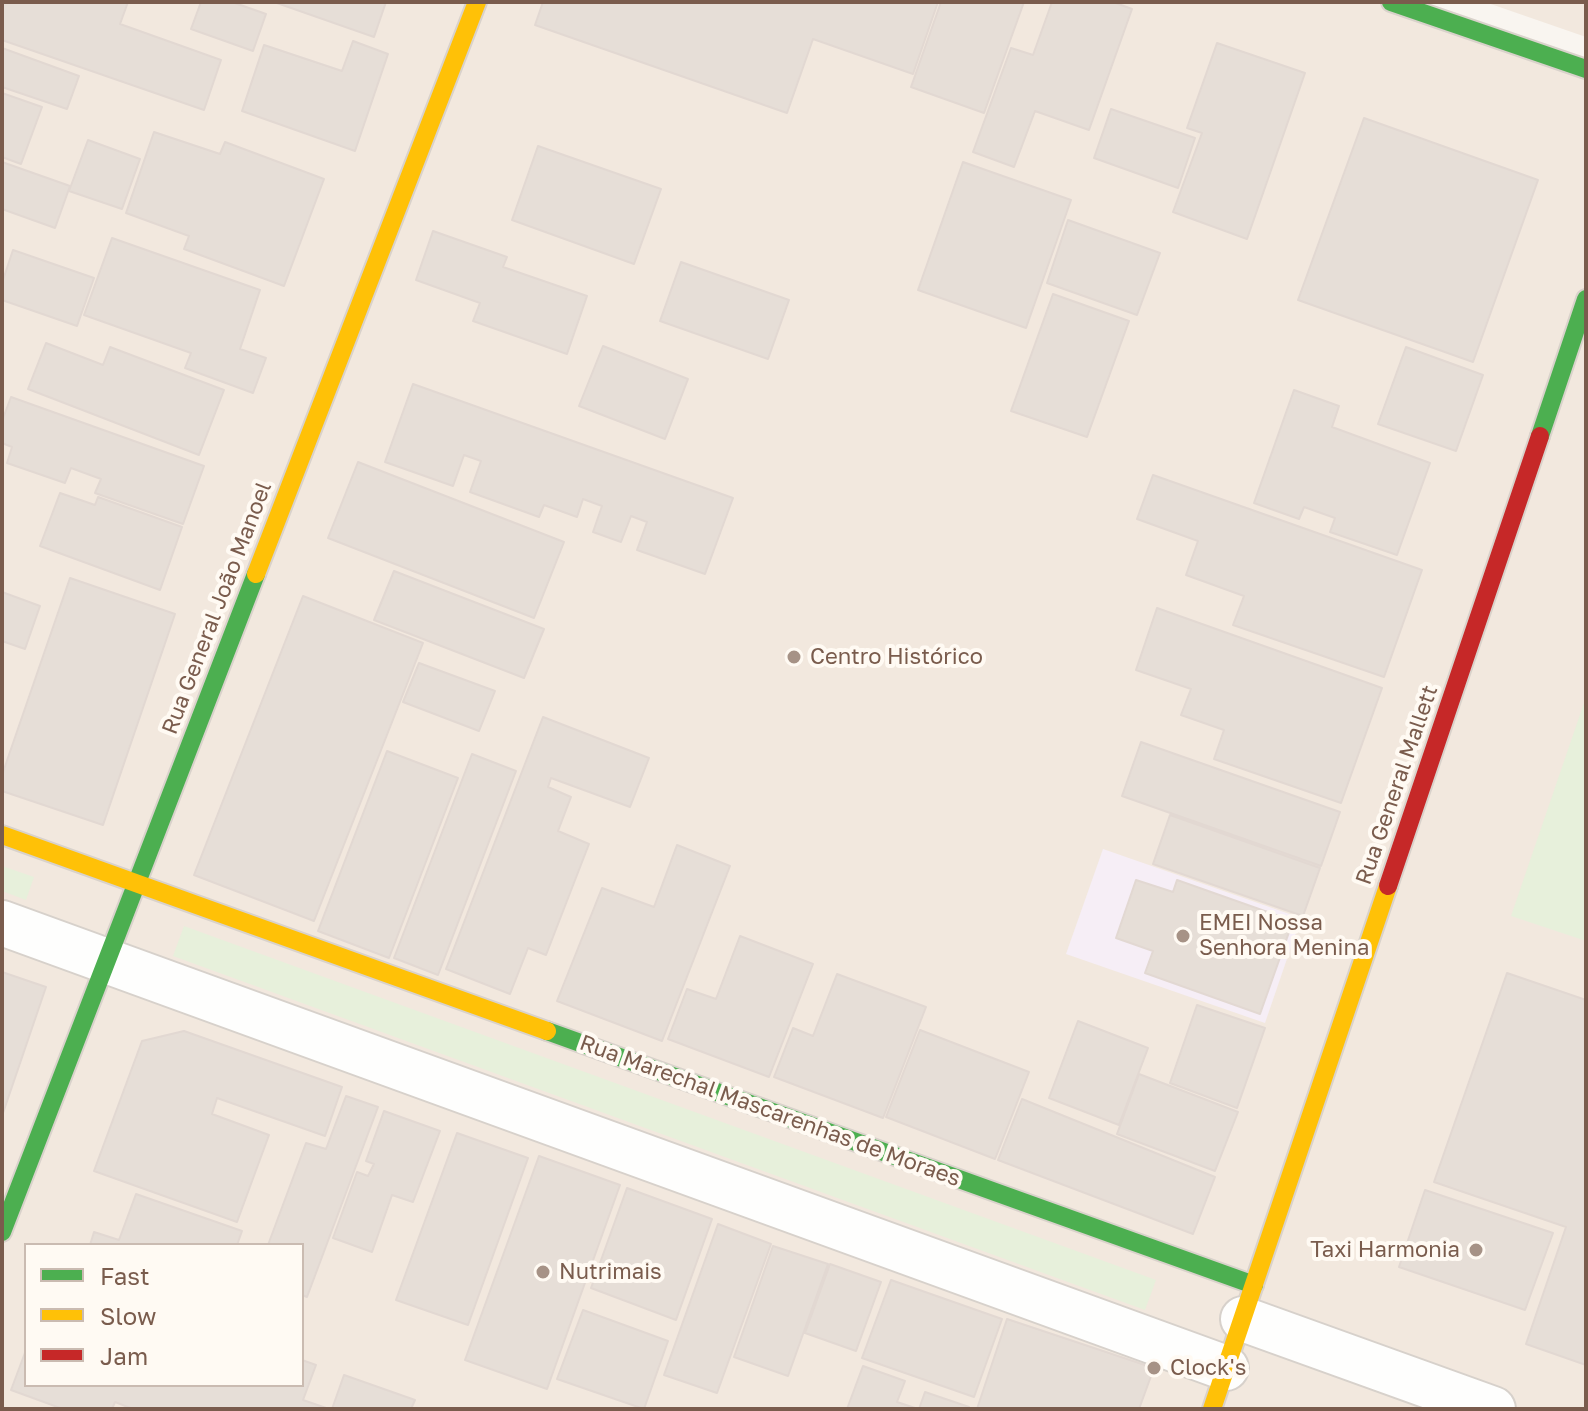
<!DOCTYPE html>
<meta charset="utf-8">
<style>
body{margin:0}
#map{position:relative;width:1588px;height:1411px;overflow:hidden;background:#f9f5f0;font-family:"Golos Text",sans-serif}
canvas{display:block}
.frame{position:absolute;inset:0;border:4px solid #7a5c4d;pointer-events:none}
.legend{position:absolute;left:24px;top:1243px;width:280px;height:144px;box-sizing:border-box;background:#fffaf3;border:2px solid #cabbb1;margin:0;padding:10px 14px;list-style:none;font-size:24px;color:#7a5c4d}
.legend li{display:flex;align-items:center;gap:16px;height:40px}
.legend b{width:40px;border:2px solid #cabbb1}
</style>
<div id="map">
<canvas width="1588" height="1411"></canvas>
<div class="frame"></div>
<ul class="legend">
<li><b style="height:10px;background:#4caf50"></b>Fast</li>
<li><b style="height:10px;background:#ffc107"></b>Slow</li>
<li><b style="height:10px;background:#c62828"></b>Jam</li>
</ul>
</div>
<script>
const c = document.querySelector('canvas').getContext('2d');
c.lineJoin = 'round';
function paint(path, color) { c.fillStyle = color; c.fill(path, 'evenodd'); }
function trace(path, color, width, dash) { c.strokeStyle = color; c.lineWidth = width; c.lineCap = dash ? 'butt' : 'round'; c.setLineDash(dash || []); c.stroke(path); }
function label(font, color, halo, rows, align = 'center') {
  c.font = font + ' "Golos Text",sans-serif'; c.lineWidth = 8; c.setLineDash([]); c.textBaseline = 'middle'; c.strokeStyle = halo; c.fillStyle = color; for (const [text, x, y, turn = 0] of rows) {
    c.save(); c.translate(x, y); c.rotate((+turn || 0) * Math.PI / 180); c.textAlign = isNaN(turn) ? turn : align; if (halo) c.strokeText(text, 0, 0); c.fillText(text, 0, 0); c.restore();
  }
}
const residential = new Path2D(`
 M2,2H1391L1586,69V1409H2ZM26,1245H302V1385H26Z
 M1485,2H1586V37Z`);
const education = new Path2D(`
 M1103,849L1301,918L1265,1023L1066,954Z`);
const green = new Path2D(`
 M1586,697V941L1511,916Z
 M2,866L34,877L26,900L2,891Z
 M184,926L1156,1280L1145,1310L173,956Z`);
const building = new Path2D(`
 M2,2H128L120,24L221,60L204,110L2,40Z
 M201,2H232L266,14L253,51L191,29Z
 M274,2H386L374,37Z
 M543,2H938L913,74L813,39L787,113L535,25Z
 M941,2H1024L984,113L911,87Z
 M1052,2H1113L1132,9L1089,130L1035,111L1014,167L973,152L1011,48L1033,55Z
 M353,41L388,54L355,151L242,111L264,45L342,71Z
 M1217,43L1305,73L1247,239L1173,212L1202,133L1187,128Z
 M2,48L79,76L67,109L2,87Z
 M2,93L42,107L21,164L2,157Z
 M1111,109L1195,138L1178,188L1094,158Z
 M1364,118L1538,180L1473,362L1298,300Z
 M154,132L220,154L225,142L324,179L284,286L184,249L189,236L126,213Z
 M88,140L140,159L122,209L69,191Z
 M538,146L661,189L634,264L512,220Z
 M2,162L70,186L55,228L2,209Z
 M963,162L1071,200L1026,328L918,290Z
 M1068,220L1160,253L1137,315L1047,283Z
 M433,231L507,257L503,267L587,296L567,354L473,321L480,303L416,280Z
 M112,238L260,290L240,349L266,358L253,393L185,368L191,353L84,315Z
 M13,250L94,278L77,326L2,300V283Z
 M681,262L789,300L768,359L660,321Z
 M1053,294L1129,321L1087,437L1011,411Z
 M46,343L103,365L110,347L224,390L199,455L28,389Z
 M603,346L688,379L665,439L579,406Z
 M1406,347L1483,375L1456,451L1378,424Z
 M413,384L733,498L705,574L637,550L647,522L631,516L621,542L593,532L602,506L583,499L577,517L544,505L539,517L470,492L481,461L464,455L453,486L385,462Z
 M1294,390L1339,406L1332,427L1430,463L1397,555L1330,532L1335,518L1304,507L1299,519L1254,503Z
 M11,397L204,466L183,524L95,493L101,479L71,468L65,483L7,463L12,447L2,443V421Z
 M358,462L564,542L534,618L328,538Z
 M1153,475L1422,570L1384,677L1233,625L1244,596L1186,575L1198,541L1137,519Z
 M60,493L95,505L98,497L182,527L160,590L40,546Z
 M394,571L544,629L524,678L374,620Z
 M70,578L175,614L103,825L2,791V775Z
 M2,592L40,606L25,649L2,641Z
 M303,596L423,643L314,921L194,875Z
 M1157,608L1382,688L1341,803L1214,759L1224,730L1181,715L1191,689L1136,670Z
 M419,663L495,691L479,731L403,702Z
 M543,717L649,758L630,807L551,778L548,787L571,797L558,831L589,844L546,955L528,948L510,994L446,969Z
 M1141,742L1340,812L1321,866L1122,796Z
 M387,751L458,778L389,958L318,931Z
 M472,754L516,771L438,975L394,958Z
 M1170,815L1320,868L1303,916L1153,864Z
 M677,845L730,866L662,1041L557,1001L602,888L654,907Z
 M1136,880L1173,892L1177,880L1293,921L1260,1014L1145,973L1153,951L1116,938Z
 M740,936L813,964L769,1077L668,1039L687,989L716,999Z
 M2,972L46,987L2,1116Z
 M1507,973L1586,1000V1365L1526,1344L1566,1227L1434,1182Z
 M837,974L926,1007L883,1118L774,1077L793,1028L813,1036Z
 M1197,1005L1265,1028L1237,1108L1170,1083Z
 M1078,1021L1148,1048L1119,1125L1049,1098Z
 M920,1030L1029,1072L995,1159L886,1117Z
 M184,1031L342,1087L325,1136L217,1098L212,1114L269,1135L237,1222L94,1171L142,1041Z
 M1139,1074L1238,1112L1215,1171L1117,1134Z
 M346,1096L378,1107L307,1297L302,1295V1245H268L306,1143L326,1149Z
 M1022,1099L1215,1177L1193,1234L998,1160Z
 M384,1111L440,1131L413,1202L392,1195L372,1252L333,1238L357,1172L368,1176L374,1164L366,1161Z
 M457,1133L528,1158L468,1325L396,1300Z
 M539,1156L620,1185L547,1389L465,1360Z
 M627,1188L712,1219L676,1320L591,1288Z
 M1425,1190L1553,1233L1525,1310L1399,1267Z
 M136,1194L242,1231L237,1245H90L94,1232L119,1240Z
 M718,1224L771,1244L717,1393L664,1375Z
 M773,1246L828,1264L788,1376L734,1357Z
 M830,1264L881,1282L856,1351L805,1333Z
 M891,1280L1002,1319L974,1397L862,1358Z
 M583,1310L668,1341L644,1409L557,1379Z
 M1007,1319L1154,1368L1139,1409H977Z
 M26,1350V1385H302V1360L316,1365L303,1400L329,1409H133L115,1402L112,1409H63L11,1390Z
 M863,1366L905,1381L897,1402L918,1409H847Z
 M344,1375L415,1400L411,1409H332Z
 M925,1392L969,1407L968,1409H919Z`);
const street = new Path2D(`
 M2,923L1226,1368
 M1243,1319L1493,1409`);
const fast = new Path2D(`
 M1391,2L1586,69
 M1540,436L1586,299
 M547,1031L1254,1285
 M2,1232L256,574`);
const slow = new Path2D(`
 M256,574L477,2
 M2,835L547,1031
 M1212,1409L1388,886`);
const jam = new Path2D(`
 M1388,886L1540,436`);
const markers = [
 [794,657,8,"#a69286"],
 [1183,936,8,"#a69286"],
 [1476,1250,8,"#a69286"],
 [543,1272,8,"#a69286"],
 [1154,1368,8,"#a69286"]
];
const streetNames = [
 ["Rua General João Manoel",217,608,-69],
 ["Rua General Mallett",1397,785,-71],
 ["Rua Marechal Mascarenhas de Moraes",770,1111,20]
];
const poiNames = [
 ["Centro Histórico",810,657],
 ["EMEI Nossa",1199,923],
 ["Senhora Menina",1199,948],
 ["Taxi Harmonia",1460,1250,"right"],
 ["Nutrimais",559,1272],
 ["Clock's",1170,1368]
];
paint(residential, '#f2e8de');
paint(education, '#f6eef6');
paint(green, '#e7f0db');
paint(building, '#e6ded7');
trace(building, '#e2d8d2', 2);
trace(street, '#d7d1cb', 48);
trace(fast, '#d9d2cb', 22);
trace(slow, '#d9d2cb', 22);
trace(jam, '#d9d2cb', 22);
trace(street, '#fefefd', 44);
trace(fast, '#4caf50', 18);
trace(slow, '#ffc107', 18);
trace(jam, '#c62828', 18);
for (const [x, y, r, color] of markers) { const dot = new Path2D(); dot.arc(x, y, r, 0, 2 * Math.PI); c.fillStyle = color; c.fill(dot); trace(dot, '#fffaf3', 3); }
label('22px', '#7a5c4d', '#fffaf3', streetNames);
label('22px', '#7a5c4d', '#fffaf3', poiNames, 'left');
</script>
